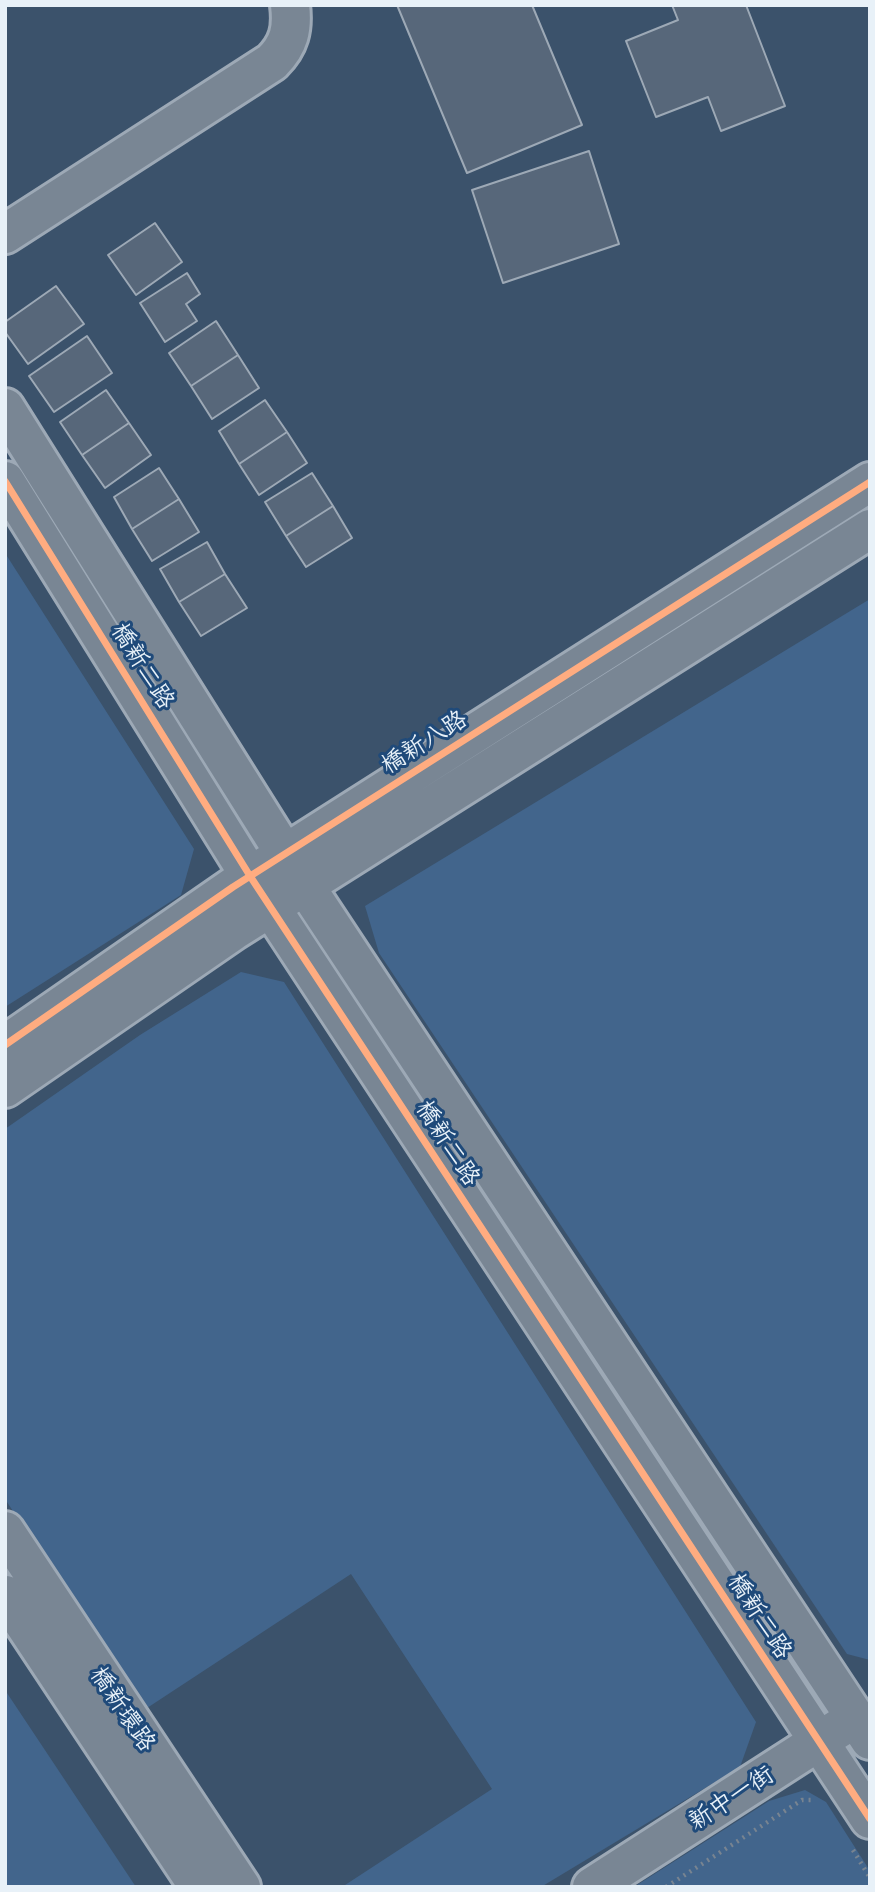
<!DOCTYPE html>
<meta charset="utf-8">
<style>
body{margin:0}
#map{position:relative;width:875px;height:1892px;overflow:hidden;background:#3b526b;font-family:Mali,sans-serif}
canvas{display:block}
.frame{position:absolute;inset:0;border:7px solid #e8f1f8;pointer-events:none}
</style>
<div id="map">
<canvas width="875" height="1892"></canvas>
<div class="frame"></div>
</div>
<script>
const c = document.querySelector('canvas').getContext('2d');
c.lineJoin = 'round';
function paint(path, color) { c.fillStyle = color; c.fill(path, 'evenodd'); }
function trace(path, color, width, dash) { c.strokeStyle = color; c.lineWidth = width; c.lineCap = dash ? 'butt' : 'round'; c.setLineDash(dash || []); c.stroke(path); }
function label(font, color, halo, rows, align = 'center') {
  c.font = font + ' Mali,"LXGW WenKai TC",sans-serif'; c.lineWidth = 6; c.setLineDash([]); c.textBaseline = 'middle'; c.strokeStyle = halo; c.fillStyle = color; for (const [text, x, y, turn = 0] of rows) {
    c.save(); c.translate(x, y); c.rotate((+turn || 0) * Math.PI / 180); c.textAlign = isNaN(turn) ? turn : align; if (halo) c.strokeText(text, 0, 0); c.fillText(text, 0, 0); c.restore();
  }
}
const green = new Path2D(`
 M5,553L194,849L181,895L5,1007Z
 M870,599V1660L847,1654L379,953L365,906Z
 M241,972L284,982L756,1722L740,1767L541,1887H342L492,1789L351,1574L144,1710L5,1499V1129L140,1035Z
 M5,1690L136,1887H5Z
 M805,1790L826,1802L870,1871V1887H634L769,1801Z`);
const building = new Path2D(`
 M397,5H532L582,125L467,173Z
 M672,5H746L785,106L721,131L708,97L656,117L626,41L678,20Z
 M589,151L619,244L503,283L472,190Z
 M155,223L182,262L136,295L108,255Z
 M187,273L200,294L186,304L197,321L165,342L140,303Z
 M56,286L84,324L28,364L5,332V322Z
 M216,321L238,355L191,386L169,353Z
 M87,336L112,373L54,412L29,376Z
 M238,355L259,388L212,419L191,386Z
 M106,390L129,423L82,455L60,422Z
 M265,400L287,432L239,464L219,431Z
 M129,423L151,455L105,488L82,455Z
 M287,432L307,463L259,495L239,464Z
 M159,468L179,499L132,529L114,497Z
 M312,473L333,506L286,536L265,502Z
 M179,499L199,532L152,561L132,529Z
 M333,506L352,538L306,567L286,536Z
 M207,542L225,574L179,602L160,569Z
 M225,574L247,608L201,636L179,602Z`);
const path = new Path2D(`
 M853,1850L870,1878
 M666,1887L802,1800H813`);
const minor = new Path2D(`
 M5,234L272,62C289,45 293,29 290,5
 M5,408L305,886L870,1740
 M5,481L250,876L870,1819
 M5,1045L233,887L870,482
 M5,1088L233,931L870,529
 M5,1531L241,1887
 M5,1595L199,1887
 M592,1887L841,1727`);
const cycleway = new Path2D(`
 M5,481L250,876L870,1819
 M5,1045L233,887L870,482`);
const streetNames = [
 ["橋新二路",143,666,58],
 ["橋新八路",424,742,-32],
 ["橋新二路",448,1143,57],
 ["橋新二路",760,1616,57],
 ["橋新環路",123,1709,56],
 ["新中一街",731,1798,-33]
];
paint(green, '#42658c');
paint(building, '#57677a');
trace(building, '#9da9b6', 2);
trace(minor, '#9da9b6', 44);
trace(path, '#788491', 4.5, [2, 5]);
trace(minor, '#798694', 38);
trace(cycleway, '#ffac80', 7);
label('24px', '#e8f1f8', '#1f4a7a', streetNames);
</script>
